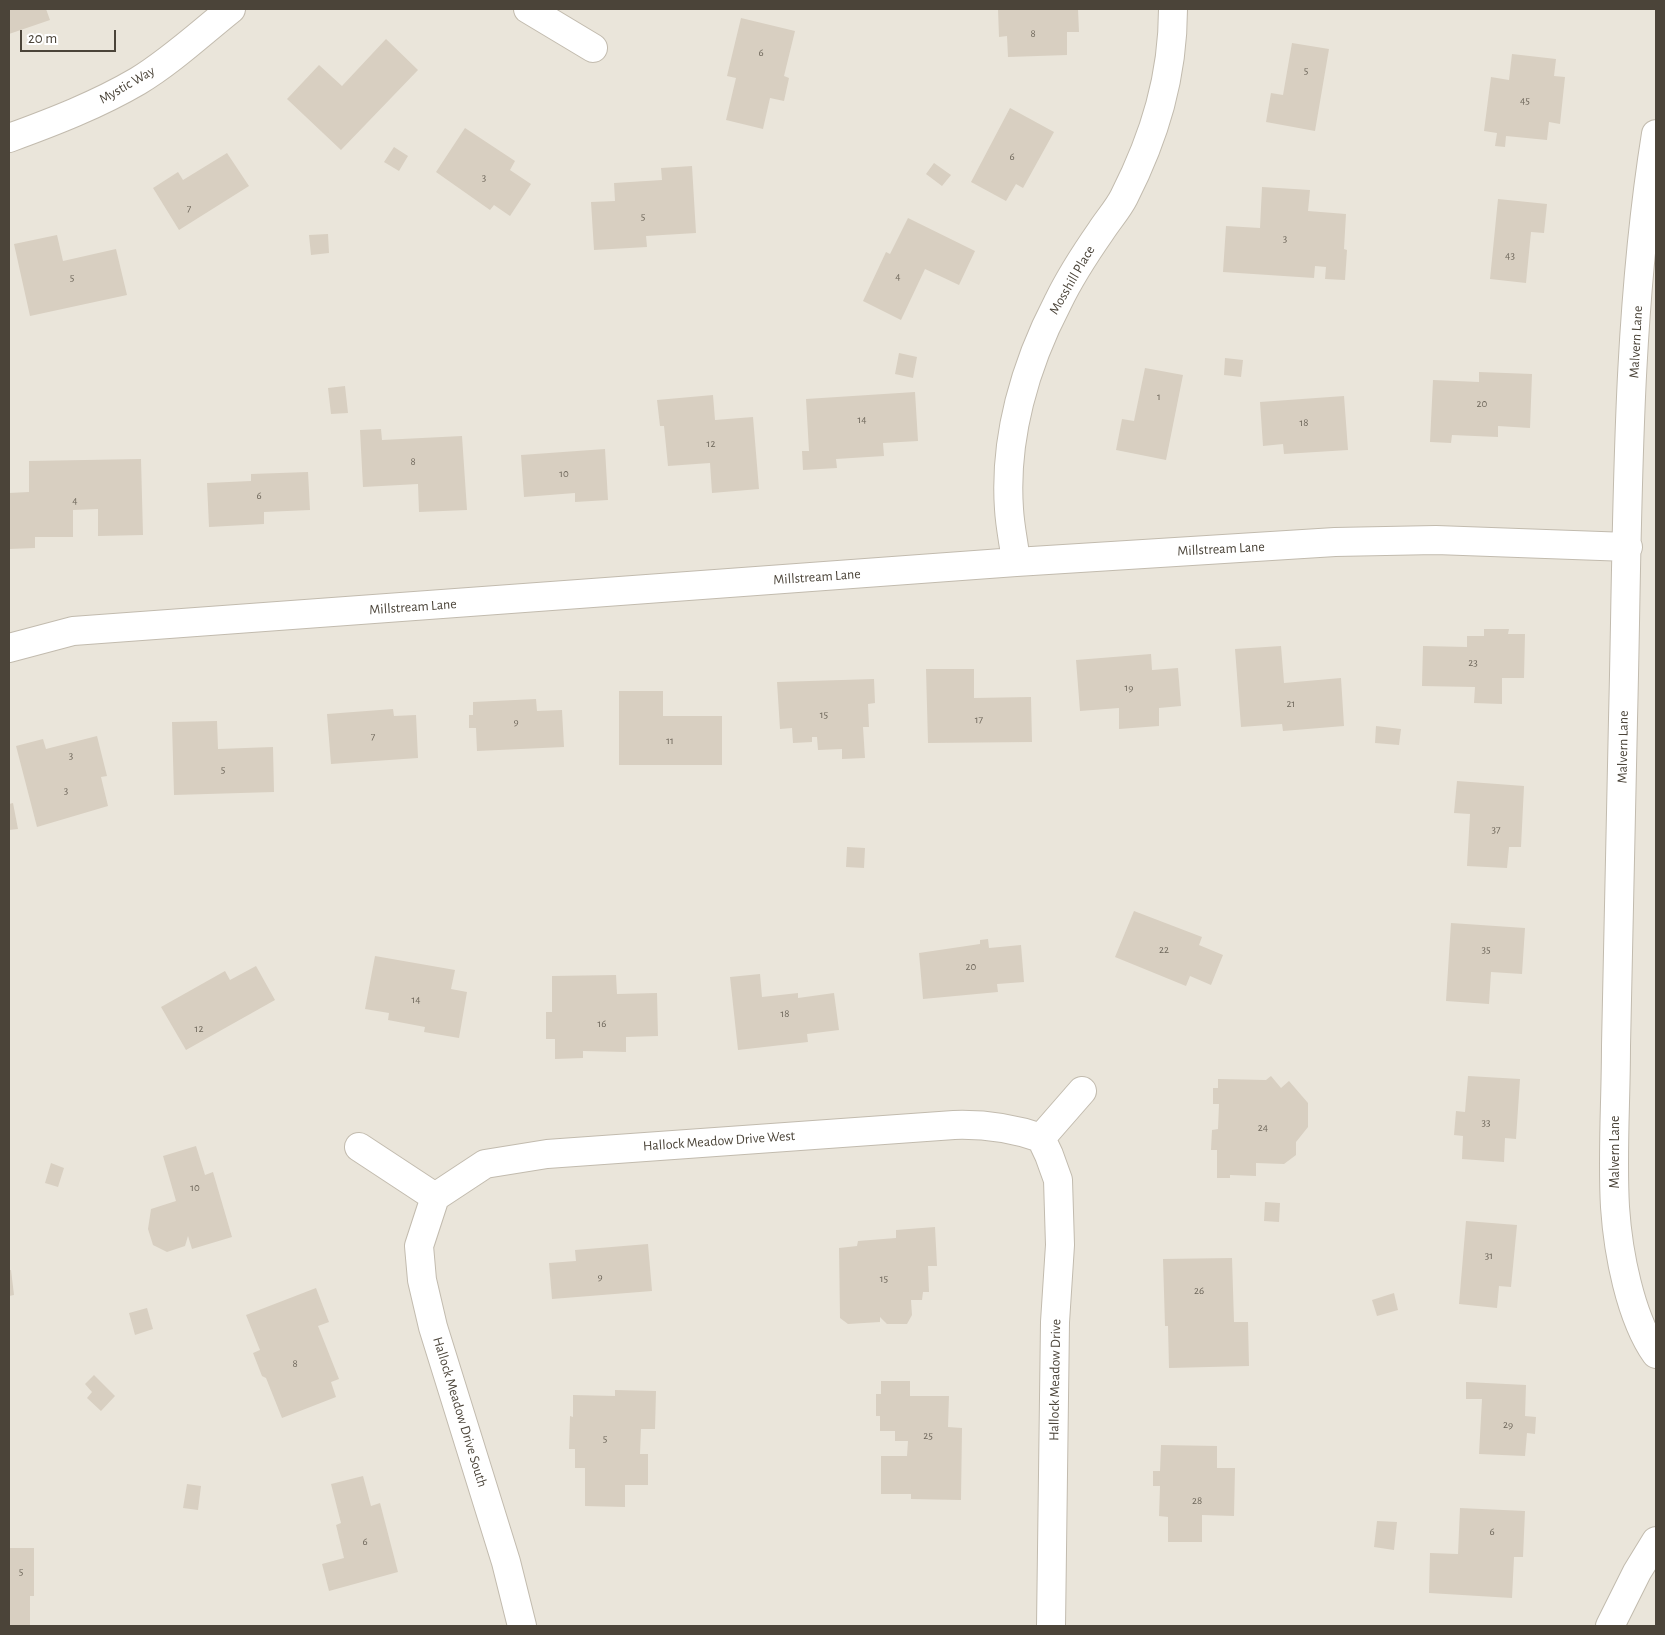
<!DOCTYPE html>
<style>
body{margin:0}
#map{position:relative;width:1665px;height:1635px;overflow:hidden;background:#f6f3ec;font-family:"Alegreya Sans",sans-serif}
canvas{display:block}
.frame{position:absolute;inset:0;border:10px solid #4b4439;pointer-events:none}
.scale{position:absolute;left:20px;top:30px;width:96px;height:22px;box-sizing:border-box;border:2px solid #4b4439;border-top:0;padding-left:6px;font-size:15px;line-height:18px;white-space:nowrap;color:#4b4439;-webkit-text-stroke:4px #fff;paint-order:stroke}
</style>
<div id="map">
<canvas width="1665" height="1635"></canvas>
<div class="frame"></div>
<div class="scale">20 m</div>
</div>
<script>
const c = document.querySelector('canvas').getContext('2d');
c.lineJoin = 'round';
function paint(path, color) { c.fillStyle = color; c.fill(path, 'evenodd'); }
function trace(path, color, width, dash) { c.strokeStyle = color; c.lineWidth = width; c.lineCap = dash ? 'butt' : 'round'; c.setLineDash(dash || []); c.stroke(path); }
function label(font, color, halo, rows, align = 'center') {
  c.font = font + ' "Alegreya Sans",sans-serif'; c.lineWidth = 4.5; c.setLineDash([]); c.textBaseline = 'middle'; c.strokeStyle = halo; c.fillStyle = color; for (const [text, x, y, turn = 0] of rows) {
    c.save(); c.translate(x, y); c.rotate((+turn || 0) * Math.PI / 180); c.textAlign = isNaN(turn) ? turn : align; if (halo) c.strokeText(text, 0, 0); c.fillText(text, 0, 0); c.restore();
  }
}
const residential = new Path2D(`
 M9,9H1656V1626H9Z`);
const building = new Path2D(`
 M9,9H46L50,20L9,34Z
 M998,9H1078L1079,32H1067V55L1008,57L1007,36L999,37Z
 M741,18L795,31L784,76L789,78L784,101L770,98L763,129L726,120L736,78L727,76Z
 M386,39L418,70L341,150L287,99L319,65L342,86Z
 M1292,43L1329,49L1315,131L1266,122L1271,93L1283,95Z
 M1512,54L1556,59L1554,76L1565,77L1560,124L1549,122L1547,140L1506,136L1505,147L1495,146L1497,133L1484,131L1491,77L1509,80Z
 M1010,108L1054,132L1023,188L1016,184L1006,201L971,182Z
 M465,128L515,161L510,170L531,184L510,216L494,205L490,210L436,172Z
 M394,147L408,156L399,171L384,162Z
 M227,153L249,186L179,230L153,188L178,172L183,180Z
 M934,163L951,175L942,186L926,174Z
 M692,166L696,233L646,236L647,247L594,250L591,202L615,201L614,183L662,180L661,168Z
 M1262,187L1310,190L1308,211L1346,214L1344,249L1347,250L1345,280L1325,279L1326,267L1315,266L1314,278L1223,272L1226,226L1260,228Z
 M1498,199L1547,204L1544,233L1531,232L1526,283L1490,279Z
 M908,218L975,251L959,285L925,269L901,320L863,301L886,252L890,254Z
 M328,234L329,253L311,255L309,235Z
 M57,235L63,261L116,249L127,295L30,316L14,244Z
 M899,353L917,357L913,378L895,374Z
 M1225,358L1243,360L1241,377L1224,375Z
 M1145,368L1183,375L1166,460L1116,450L1122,419L1134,421Z
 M1479,372L1532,374L1530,428L1498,426V437L1452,435L1451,443L1430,442L1433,380L1479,382Z
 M345,386L348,413L331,414L328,388Z
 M915,392L918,441L883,443L884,456L836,459L837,468L803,470L802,451H809L806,399Z
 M713,395L715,420L753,417L759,489L712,493L710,463L668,466L664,426H660L657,400Z
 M1344,396L1348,450L1284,454L1283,444L1263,446L1260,402Z
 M381,429L382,440L462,436L467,510L419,512L418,484L363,487L360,430Z
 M605,449L608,500L575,502V493L524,497L521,455Z
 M141,459L143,535L98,536V509L73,510V537H35V548L9,549V493L29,492V461Z
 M308,472L310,510L264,512V524L209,527L207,483L251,481V474Z
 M1484,629H1509L1508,634H1525L1524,678H1502V704L1474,703L1475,687L1422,686L1423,646L1467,647V636H1484Z
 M1281,646L1284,683L1341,678L1344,726L1283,731L1282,724L1241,727L1235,649Z
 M1151,654L1152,670L1178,668L1181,706L1159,708V726L1119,729V708L1080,711L1076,660Z
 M926,669H974V698L1031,697L1032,742L928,743Z
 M874,679L875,703L868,704L869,727H863L865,758L842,759V749L818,750L817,737H812V742L793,743L792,728L780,729L777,682Z
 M619,691H663V716H722V765H619Z
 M536,699L537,711L562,710L564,747L477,751L476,728H469V715H473V702Z
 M393,709L394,716L416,715L418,758L331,764L327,714Z
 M217,721L218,749L273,747L274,792L174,795L172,722Z
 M1376,726L1401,729L1399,745L1375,743Z
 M97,736L107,776L101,777L108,806L37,827L16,746L43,739L46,749Z
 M1457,781L1524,786L1521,847H1509L1507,868L1467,866L1470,814L1454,813Z
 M13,803L18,829L9,830V804Z
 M847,847L865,848L864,868L846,867Z
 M1134,911L1202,937L1199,945L1223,955L1211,985L1190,976L1186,986L1115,957Z
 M1451,923L1525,928L1522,974L1491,972L1489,1004L1446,1001Z
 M988,939L989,948L1021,945L1024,982L997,984L998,992L923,999L919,953L980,944V940Z
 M375,956L455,970L451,989L467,992L459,1038L424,1032L425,1027L388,1020L389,1013L365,1009Z
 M256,966L275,1000L186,1050L161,1007L225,971L230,980Z
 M760,974L762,997L798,993V998L834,993L839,1030L807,1034L808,1042L738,1050L730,977Z
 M616,975L617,994L657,993L658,1036L626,1037V1052L583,1051V1058L555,1059V1039H546V1012H552V976Z
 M1271,1076L1281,1088L1289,1081L1308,1103V1127L1296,1142V1155L1284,1164L1256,1163V1176L1230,1175V1178H1217V1150H1211L1212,1130L1218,1129L1219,1104H1213V1088H1218V1079L1266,1080Z
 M1468,1076L1520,1079L1516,1139L1505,1138L1504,1162L1462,1159L1463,1136L1454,1135L1456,1111L1465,1112Z
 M196,1146L205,1175L213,1172L232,1237L192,1249L188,1236L185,1246L167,1252L153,1245L148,1229L151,1209L176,1201L163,1156Z
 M51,1163L64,1168L58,1187L45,1183Z
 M1265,1202L1280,1203L1279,1222L1264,1221Z
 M1466,1221L1517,1225L1511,1287L1499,1286L1497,1308L1459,1304Z
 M935,1227L937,1266H928L929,1292H923L922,1300H911L912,1315L907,1324H887L880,1317V1322L848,1324L840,1318L839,1248L857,1246L858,1241L896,1238V1230Z
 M648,1244L652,1291L552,1299L549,1263L576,1261L575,1250Z
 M1232,1258L1234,1322H1248L1249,1366L1169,1368L1168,1326H1165L1163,1259Z
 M9,1270H11L14,1295L9,1296Z
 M316,1288L329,1322L318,1326L339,1379L331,1382L336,1397L282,1418L266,1378L262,1376L253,1353L260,1350L246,1315Z
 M1394,1293L1398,1310L1377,1316L1372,1300Z
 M147,1308L153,1329L135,1335L129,1313Z
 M94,1375L115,1396L101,1411L87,1398L92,1392L85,1384Z
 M881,1381H910V1396H949L948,1427L962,1428L961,1500L911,1499V1494H881V1456H907L908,1441H895V1431H880V1416H876V1394H881Z
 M1466,1382L1526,1385L1525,1416L1536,1417L1535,1434L1527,1433L1525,1456L1479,1454L1482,1399H1466Z
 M615,1390L656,1391L655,1429H641L640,1454H648V1485H625V1507L585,1506V1468H575V1449H569L570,1416L573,1417V1395L615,1396Z
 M1161,1445L1217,1446V1468H1235L1234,1516L1202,1515V1542H1168V1517L1159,1516L1160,1486H1153V1471H1160Z
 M363,1476L371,1506L380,1503L398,1572L329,1591L322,1564L344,1558L336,1525L341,1523L331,1484Z
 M187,1484L201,1486L198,1510L183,1508Z
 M1460,1508L1525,1511L1523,1557H1514L1512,1598L1429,1593L1430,1553L1458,1554Z
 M1377,1521L1397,1522L1394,1550L1374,1547Z
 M9,1548H34V1596H30V1626H9Z`);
const minor = new Path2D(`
 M528,9L593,48
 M1656,134C1625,327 1628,525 1623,719C1620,828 1618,937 1616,1046C1616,1100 1612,1154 1615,1207C1618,1252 1630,1317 1656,1354
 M9,138C53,122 97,105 138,81C171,61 201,33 231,9
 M1016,562C1014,544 1010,527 1009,509C1004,438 1025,365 1058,302C1070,277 1085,254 1101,231C1108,220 1118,209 1124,197C1155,136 1173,76 1173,9
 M9,648L73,631L1016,562L1335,542L1436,540L1628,547
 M1041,1138L1049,1155L1058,1180L1060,1245L1055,1322L1051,1626
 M1041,1138L1082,1091
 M359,1147L435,1197
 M435,1197L485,1164L547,1154L954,1125C985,1124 1012,1128 1041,1138
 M435,1197L419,1246L422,1280L433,1327L506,1562L522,1626
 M1610,1626L1637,1572L1656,1541`);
const numberNames = [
 ["8",1033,34],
 ["6",761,53],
 ["5",1306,71],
 ["45",1525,101],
 ["6",1012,157],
 ["3",484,178],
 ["7",189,209],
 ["5",643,217],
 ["3",1285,239],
 ["43",1510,256],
 ["4",898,277],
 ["5",72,278],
 ["1",1159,397],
 ["20",1482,404],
 ["14",862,420],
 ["18",1304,423],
 ["12",711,444],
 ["8",413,462],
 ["10",564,474],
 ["6",259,496],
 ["4",75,501],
 ["23",1473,663],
 ["19",1129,688],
 ["21",1291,704],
 ["15",824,715],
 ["17",979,720],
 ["9",516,722],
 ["7",373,737],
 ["11",670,741],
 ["3",71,756],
 ["5",223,770],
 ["3",66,791],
 ["37",1496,830],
 ["22",1164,950],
 ["35",1486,950],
 ["20",971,967],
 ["14",416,1000],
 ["18",785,1014],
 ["16",602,1024],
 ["12",199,1029],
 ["33",1486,1123],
 ["24",1263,1128],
 ["10",195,1188],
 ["31",1489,1256],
 ["9",600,1277],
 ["15",884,1279],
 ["26",1199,1291],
 ["8",295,1364],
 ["29",1508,1425],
 ["25",928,1436],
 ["5",605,1439],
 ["28",1197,1501],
 ["6",1492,1532],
 ["6",365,1542],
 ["5",21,1572]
];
const streetNames = [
 ["Mystic Way",127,85,-30],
 ["Mosshill Place",1072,280,-60],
 ["Malvern Lane",1636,342,-87],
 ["Millstream Lane",1221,549,-3],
 ["Millstream Lane",817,577,-4],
 ["Millstream Lane",413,607,-4],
 ["Malvern Lane",1623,747,-89],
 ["Hallock Meadow Drive West",719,1141,-4],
 ["Malvern Lane",1615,1152,-90],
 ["Hallock Meadow Drive",1055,1380,-89],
 ["Hallock Meadow Drive South",460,1412,73]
];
paint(residential, '#eae5da');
paint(building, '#d8cfc1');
trace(minor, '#c2bbae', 30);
trace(minor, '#fff', 28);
label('11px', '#6e675b', null, numberNames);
label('14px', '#4b4439', '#fff', streetNames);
</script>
